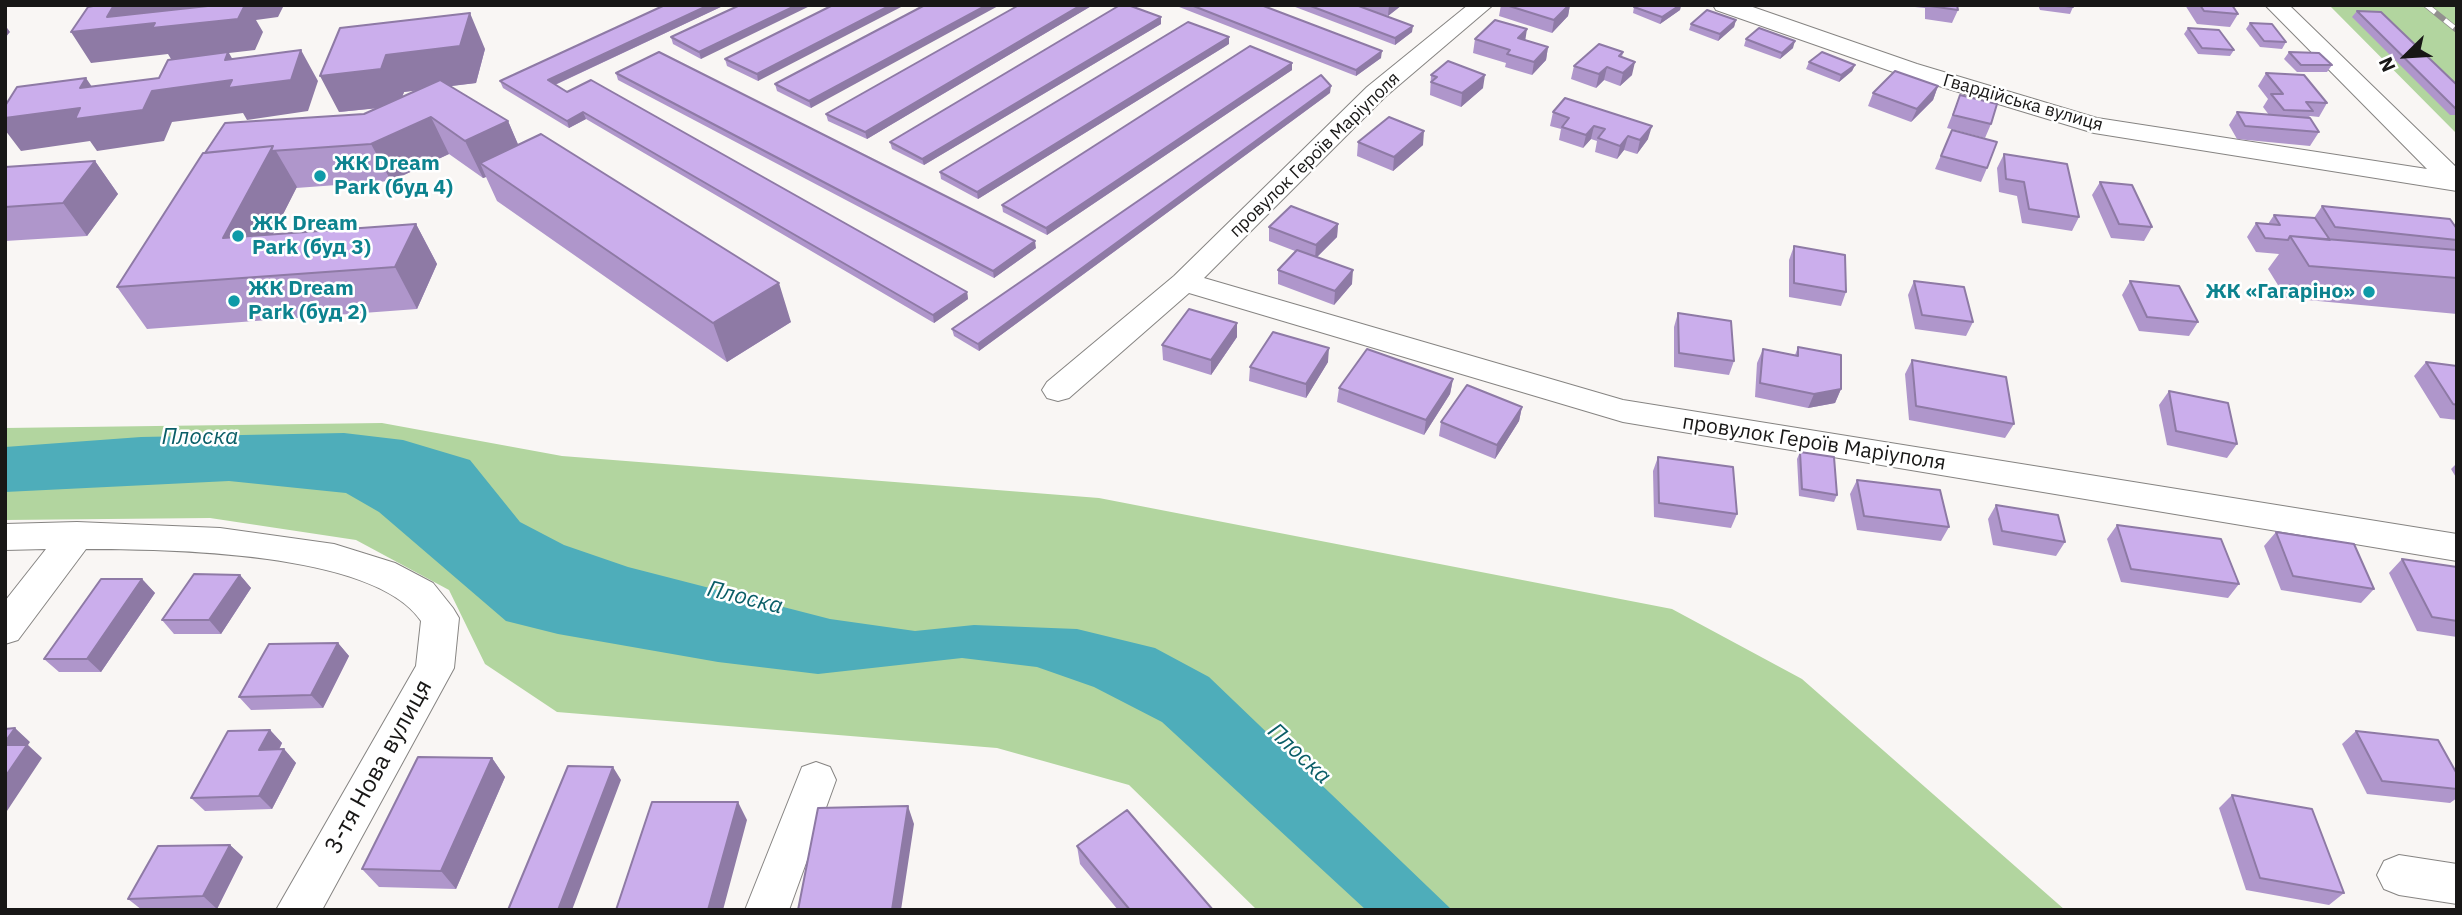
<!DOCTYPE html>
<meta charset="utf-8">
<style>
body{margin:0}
#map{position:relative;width:2462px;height:915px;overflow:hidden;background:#f9f6f4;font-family:"IBM Plex Sans",sans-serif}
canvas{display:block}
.frame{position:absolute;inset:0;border:7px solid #181716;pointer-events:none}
.north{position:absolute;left:2371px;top:21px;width:70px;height:70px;-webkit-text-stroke:5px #fff;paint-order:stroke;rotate:246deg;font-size:19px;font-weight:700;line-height:28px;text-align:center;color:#181716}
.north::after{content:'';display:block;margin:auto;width:24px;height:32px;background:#181716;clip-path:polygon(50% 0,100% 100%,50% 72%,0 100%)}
</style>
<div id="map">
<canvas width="2462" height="915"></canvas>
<div class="frame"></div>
<div class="north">N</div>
</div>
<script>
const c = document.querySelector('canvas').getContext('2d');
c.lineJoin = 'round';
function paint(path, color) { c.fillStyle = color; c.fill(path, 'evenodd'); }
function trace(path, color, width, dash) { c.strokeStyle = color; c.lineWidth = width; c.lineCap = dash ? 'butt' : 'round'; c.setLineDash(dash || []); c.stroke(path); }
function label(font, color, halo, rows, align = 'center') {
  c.font = font + ' "IBM Plex Sans",sans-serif'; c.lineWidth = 5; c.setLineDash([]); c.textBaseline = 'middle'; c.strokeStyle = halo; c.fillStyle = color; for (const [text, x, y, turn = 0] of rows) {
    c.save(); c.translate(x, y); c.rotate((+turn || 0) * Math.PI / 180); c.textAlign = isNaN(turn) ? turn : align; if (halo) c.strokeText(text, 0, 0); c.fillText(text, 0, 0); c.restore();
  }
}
const green = new Path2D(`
 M2329,5H2457V134Z
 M382,423L562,456L1099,498L1672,609L1802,679L2065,910H1257L1129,785L997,748L557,712L485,664L449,590L356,540L210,518L5,520V428Z`);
const water = new Path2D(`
 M344,433L403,440L470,460L520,522L564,545L628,567L830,619L915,631L974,625L1077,629L1155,648L1209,677L1452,910H1366L1162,722L1094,687L1037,667L962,658L818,674L718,662L558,634L506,621L379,512L346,493L229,481L5,492V447L141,437Z`);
const minor = new Path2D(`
 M1468,5H1493L1385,97L1204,278L1623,400L2457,534V561L1623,422L1189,293L1069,398L1058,401L1047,398L1042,390L1047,382L1174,276L1367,87Z
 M1713,5H1747L1917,64L2097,118L2427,169L2265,5H2289L2457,168V191L2094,133L1899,74L1716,10Z
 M77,522L220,528L334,544L395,563L433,583L453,608L459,618L454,668L322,910H276L416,666L421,621C374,551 165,549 86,549L18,640L5,644V601L46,549L5,550V524Z
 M816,762L830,767L836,780L789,910H745L802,767Z
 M2399,855L2457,864V904L2399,895L2384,889L2377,875L2384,861Z`);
const rail = new Path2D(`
 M2426,5L2457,30`);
const wall = new Path2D(`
 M665,5H725L555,85L967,292L968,299L934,323L586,119L569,128L503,88L500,81Z
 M740,5L701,59L673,44L671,37Z
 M833,5L758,81L727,66L725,59Z
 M925,5L811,108L777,91L775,84Z
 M1019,5H1093L867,139L828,121L826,114Z
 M1174,5H1261L1381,58L1356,76Z
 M1290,5H1402L1388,16L1360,7L1412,32L1395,45Z
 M1501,5H1570L1568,16L1552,33L1499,16Z
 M1636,5H1681L1680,10L1660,24L1633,13L1634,7Z
 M1915,5H1957L1958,10L1952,23L1925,19V8L1915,7Z
 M2038,5H2073V7L2070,14L2040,10Z
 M2185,5H2232L2238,14L2230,27L2197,24Z
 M2357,11L2457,85V115H2450L2352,17Z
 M1161,17V24L924,165L892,149L890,142Z
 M1736,20L1734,27L1718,41L1689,30L1691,24Z
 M2250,23L2286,42L2282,49L2260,47L2246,29Z
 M2188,28L2234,50L2230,56L2198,54L2184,34Z
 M1475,39L1525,40L1548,47L1546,60L1532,75L1505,67L1506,63L1473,53Z
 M1746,39L1793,48L1780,59L1744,46Z
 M1229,44L978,199L941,179L940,172Z
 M485,49L476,83L450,86L508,121L518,145L791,322L727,362L497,201L486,177L483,178L449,154L391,181L296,188L273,234L416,224L437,264L417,309L147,329L117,287L205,153L364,114L377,108L339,112ZM418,90L402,97L404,92Z
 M1623,52L1622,57L1632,75L1620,86L1604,80L1596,88L1571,79L1574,66Z
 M2289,52L2332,65L2327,72H2297L2284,59Z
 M1809,62L1855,65L1852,71L1839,82L1806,69Z
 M1292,63V70L1047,235L1003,212L1002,205Z
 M616,73L1036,248L994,278L618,80Z
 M2266,73L2327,103L2319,117L2310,116L2308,118L2319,132L2310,146L2237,139L2229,125L2237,112L2269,115L2263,107L2268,99L2258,86Z
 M1431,75L1483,88L1461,107L1430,95Z
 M1938,86L1933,100L1911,122L1868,106L1873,93Z
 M1330,93L979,351L954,336L952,329Z
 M1960,95L1991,124L1985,138L1947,128Z
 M1553,112L1648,139L1637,154L1624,150L1617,159L1595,152L1597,141L1591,139L1583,148L1559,140L1561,129L1550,126Z
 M1952,130L1987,168L1981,182L1935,169Z
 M1358,142L1423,145L1393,171L1357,156Z
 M2004,154L2079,217L2072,231L2022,223L2017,196L1999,192L1997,168Z
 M95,161L118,194L87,236L5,241V167Z
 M2100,182L2152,227L2144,241L2111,238L2092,195Z
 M2322,206L2457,229V314L2286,298L2268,269L2279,254L2256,252L2247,237L2256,223L2268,224L2274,215L2314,218Z
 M1338,224L1337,237L1317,257L1352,284L1334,305L1278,284V270L1295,251L1269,241V227Z
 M1794,246L1846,292L1841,306L1789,297V260Z
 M1914,281L1973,322L1966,336L1915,329L1908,295Z
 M2130,281L2198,322L2189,336L2139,331L2122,295Z
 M1678,313L1734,361L1729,375L1674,367V327Z
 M1237,323V337L1211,375L1163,360L1162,345Z
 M1798,347L1841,389L1835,403L1808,408L1755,397L1757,363L1763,349L1795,355Z
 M1912,360L2014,424L2005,438L1909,420L1905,374Z
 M1328,362L1306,398L1249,381L1250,367Z
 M2426,362L2457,366V420L2440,418L2414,376Z
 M1453,379L1450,394L1424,435L1337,402L1339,388Z
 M2169,391L2237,444L2227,458L2167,445L2159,405Z
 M1522,407L1519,421L1495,459L1439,436L1441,422Z
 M1800,452L1837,495L1834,502L1799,496L1797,459Z
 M1658,457L1737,514L1731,528L1654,517L1653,471Z
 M2457,463V479L2451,469Z
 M1857,480L1949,527L1941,541L1857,530L1850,494Z
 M1996,505L2065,542L2056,556L1993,545L1988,519Z
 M2117,525L2239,584L2228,598L2121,582L2107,539Z
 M2276,532L2374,589L2361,603L2281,590L2264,546Z
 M2402,559L2457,567V637L2417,631L2389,573Z
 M240,575L251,588L221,634H174L162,620Z
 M142,579L155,593L101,672H59L44,659Z
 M338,643L349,656L323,708L251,710L239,697Z
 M270,730L282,743L279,750L284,749L296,763L272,809L205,811L191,798Z
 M2356,731L2457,774V798L2450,803L2367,794L2342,744Z
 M492,758L505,777L456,889L379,887L362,869Z
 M2232,795L2344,893L2329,905L2246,890L2219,808Z
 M230,845L243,857L217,909L142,910L128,899Z
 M1077,846L1213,910H1118L1080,864Z`);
const shadedWall = new Path2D(`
 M114,5H284L278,17L256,20L263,32L255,50L229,53L246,83L301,50L318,81L308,111L247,120L243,113L172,122L164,141L97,151L90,141L21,151L5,130V118L80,88L86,78L107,109L225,60L171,59L168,54L91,63L71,32L107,17Z
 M709,5H725L550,87L548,80Z
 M797,5H812L701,59L699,52Z
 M891,5H905L758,81L757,74Z
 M987,5H1000L811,108L809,101Z
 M1081,5H1093L867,139L865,132Z
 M1389,5H1402L1388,16Z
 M1569,5H1570L1568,16L1552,33L1554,20Z
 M1680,5H1681L1680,10L1660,24L1662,17Z
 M470,13L485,49L476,83L404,92L399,106L339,112L320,76L386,55Z
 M1161,17V24L924,165L922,159Z
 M1736,20L1734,27L1718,41L1720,34Z
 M5,25L10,32L5,38Z
 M1413,26L1412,32L1395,45V38Z
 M1527,29L1525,42L1518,38Z
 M1229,37V44L978,199L977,192Z
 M1795,41L1793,48L1780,59L1782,53Z
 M1548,47L1546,60L1532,75L1534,62Z
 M1382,51L1381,58L1356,76V70Z
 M1635,62L1632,75L1620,86L1623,73Z
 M1292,63V70L1047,235L1046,228Z
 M1855,65L1852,71L1839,82L1841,75Z
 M1607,67L1604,80L1596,88L1599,74Z
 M1485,75L1483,88L1461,107L1462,93Z
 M1331,86L1330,93L979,351L978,344Z
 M1938,86L1933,100L1911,122L1917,109Z
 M583,112L586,119L569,128L567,121Z
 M431,117L449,154L391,181L371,144Z
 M508,121L524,158L480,163L486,177L483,178L465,141Z
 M1594,126L1591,139L1583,148L1586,135Z
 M1652,126L1648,139L1637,154L1640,140Z
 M1424,131L1423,145L1393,171L1394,157Z
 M1628,136L1624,150L1617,159L1620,146Z
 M273,146L297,187L250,279L223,238Z
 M95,161L118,194L87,236L63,203Z
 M416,224L437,264L417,309L395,267Z
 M1338,224L1337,237L1315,259L1316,245Z
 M1035,241L1036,248L994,278L993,271Z
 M1353,270L1352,284L1334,305L1335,291Z
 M779,283L791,322L727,362L713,323Z
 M967,292L968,299L934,323L933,315Z
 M1237,323V337L1211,375V360Z
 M1329,348L1328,362L1306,398V384Z
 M1453,379L1450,394L1424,435L1426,420Z
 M1841,389L1835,403L1808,408L1814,394Z
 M1522,407L1519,421L1495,459L1497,445Z
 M240,575L251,588L221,634L209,620Z
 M142,579L155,593L101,672L87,659Z
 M338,643L349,656L323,708L311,695Z
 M15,728L30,742L28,745L42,758L5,814V742Z
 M270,730L282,743L272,763L259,750Z
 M284,749L296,763L272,809L259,796Z
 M492,758L505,777L456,889L441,871Z
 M613,767L621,780L572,910H558Z
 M738,802L747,820L723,910H708Z
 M908,806L914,824L901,910H892Z
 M230,845L243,857L217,909L203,896Z`);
const building = new Path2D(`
 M98,5H114L107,17L217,5H245L238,19L152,28L155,23L71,32L88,7Z
 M665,5H709L548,80L567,92L591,80L967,292L933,315L583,112L567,121L500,81Z
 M740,5H797L699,52L671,37Z
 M833,5H891L757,74L725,59Z
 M925,5H987L809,101L775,84Z
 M1019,5H1081L865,132L826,114Z
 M1120,5H1128L1161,17L922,159L890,142Z
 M1191,5H1261L1382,51L1356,70Z
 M1308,5H1356L1413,26L1395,38Z
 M1506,5H1569L1554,20Z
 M1636,5H1680L1662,17L1634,7Z
 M1930,5H1957L1958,10L1930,6Z
 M2057,5H2073V7Z
 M2200,5H2232L2238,14L2204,11Z
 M1707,10L1736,20L1720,34L1691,24Z
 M2357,11L2381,12L2457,85V108H2455Z
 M470,13L460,46L386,55L381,69L320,76L340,28Z
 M1495,20L1527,29L1518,38L1548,47L1534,62L1507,54L1510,50L1475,39Z
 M1188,22L1229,37L977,192L940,172Z
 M2250,23L2272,24L2286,42L2264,41Z
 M1759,28L1795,41L1782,53L1746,39Z
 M2188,28L2219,30L2234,50L2202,48Z
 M1599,44L1623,52L1619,56L1635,62L1623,73L1607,67L1599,74L1574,66Z
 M1250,46L1292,63L1046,228L1002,205Z
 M301,50L291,80L228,88L232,80L152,91L143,110L75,119L80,108L5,118V106L17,87L86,78L80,88L159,78L168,60L228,52L225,60Z
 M659,52L1035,241L993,271L616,73Z
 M1822,52L1855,65L1841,75L1809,62Z
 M2289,52L2319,53L2332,65H2301Z
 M1448,61L1485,75L1462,93L1431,82L1437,77L1431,75Z
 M1895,71L1938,86L1917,109L1873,93Z
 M2266,73L2304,75L2327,103L2306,102L2313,111L2284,110L2271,94H2283Z
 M1321,75L1331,86L978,344L952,329Z
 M440,80L508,121L465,141L431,117L371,144L271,151L273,146L205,153L225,123L364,114Z
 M1960,95L1997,104L1991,124L1953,115Z
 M1565,98L1652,126L1640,140L1628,136L1620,146L1598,138L1605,129L1594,126L1586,135L1562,127L1569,118L1553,112Z
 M2237,112L2310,118L2319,132L2245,126Z
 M1389,117L1424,131L1394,157L1358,142Z
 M1952,130L1997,142L1987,168L1941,156Z
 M541,134L779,283L713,323L480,163Z
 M273,146L223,238L416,224L395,267L117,287L203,153Z
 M2004,154L2067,164L2079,217L2029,209L2024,182L2006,179Z
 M95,161L63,203L5,207V167Z
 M2100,182L2132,185L2152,227L2119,224Z
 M1291,206L1338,224L1316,245L1269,227Z
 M2322,206L2450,219L2457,229V240L2335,227Z
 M2274,215L2315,218L2330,240L2290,236L2288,240L2265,238L2256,223L2280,225Z
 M2290,236L2457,250V278L2309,266Z
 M1794,246L1845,255L1846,292L1794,283Z
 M1297,250L1353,270L1335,291L1278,270Z
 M1914,281L1964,287L1973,322L1922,315Z
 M2130,281L2179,286L2198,322L2147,317Z
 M1189,309L1237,323L1211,360L1162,345Z
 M1678,313L1731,321L1734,361L1679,353Z
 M1273,332L1329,348L1306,384L1250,367Z
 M1798,347L1841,355V389L1814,394L1760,383L1763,349L1798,356Z
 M1367,349L1453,379L1426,420L1339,388Z
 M1912,360L2006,377L2014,424L1916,406Z
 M2426,362L2457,366V405L2453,404Z
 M1467,385L1522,407L1497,445L1441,422Z
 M2169,391L2228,403L2237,444L2176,431Z
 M1800,452L1834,457L1837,495L1802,489Z
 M1658,457L1733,467L1737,514L1659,503Z
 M1857,480L1940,490L1949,527L1864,516Z
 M1996,505L2058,515L2065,542L2002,531Z
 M2117,525L2221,539L2239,584L2131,569Z
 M2276,532L2354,544L2374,589L2293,576Z
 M2402,559L2457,567V621L2432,617Z
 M194,574L240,575L209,620H162Z
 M101,579H142L87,659H44Z
 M338,643L311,695L239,697L269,644Z
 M15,728L5,742V729Z
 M270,730L259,750L284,749L259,796L191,798L228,731Z
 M2356,731L2438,740L2457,774V789L2382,781Z
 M5,745H27L5,777Z
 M418,757L492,758L441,871L362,869Z
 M568,766L613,767L558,910H508Z
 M2232,795L2312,809L2344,893L2260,878Z
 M652,802H738L708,910H616Z
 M908,806L892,910H798L818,808Z
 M1127,810L1213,910H1130L1077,846Z
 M230,845L203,896L128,899L158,846Z`);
const markers = [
 [320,176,7,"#0f9aa8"],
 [238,236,7,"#0f9aa8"],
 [2369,292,7,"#0f9aa8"],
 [234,301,7,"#0f9aa8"]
];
const farStreetnames = [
 ["Гвардійська вулиця",2023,103,16],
 ["провулок Героїв Маріуполя",1315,155,-44]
];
const cultureNames = [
 ["ЖК Dream",334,164],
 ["Park (буд 4)",334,188],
 ["ЖК Dream",252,224],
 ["Park (буд 3)",252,248],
 ["ЖК Dream",248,289],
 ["Park (буд 2)",248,313],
 ["ЖК «Гагаріно»",2355,292,"right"]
];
const streetNames = [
 ["провулок Героїв Маріуполя",1814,443,9]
];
const waterNames = [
 ["Плоска",200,437],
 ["Плоска",745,598,14],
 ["Плоска",1299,754,43]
];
const nearStreetnames = [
 ["3-тя Нова вулиця",379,767,-61]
];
paint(green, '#b2d59f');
paint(water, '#4eadba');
trace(minor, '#868482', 2);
paint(minor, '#fff');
trace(rail, '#92908f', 6);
trace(rail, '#fff', 4.5, [12]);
paint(wall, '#af96cb');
paint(shadedWall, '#8e7aa5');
paint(building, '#cbaeec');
trace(building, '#8e7aa5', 2);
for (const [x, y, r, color] of markers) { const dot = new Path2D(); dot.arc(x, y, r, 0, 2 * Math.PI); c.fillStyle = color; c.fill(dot); trace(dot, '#fff', 2.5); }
label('18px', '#181716', '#fff', farStreetnames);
label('bold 21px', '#0d838f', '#fff', cultureNames, 'left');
label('21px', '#181716', '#fff', streetNames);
label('italic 23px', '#0a5e67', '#fff', waterNames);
label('24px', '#181716', '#fff', nearStreetnames);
</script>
